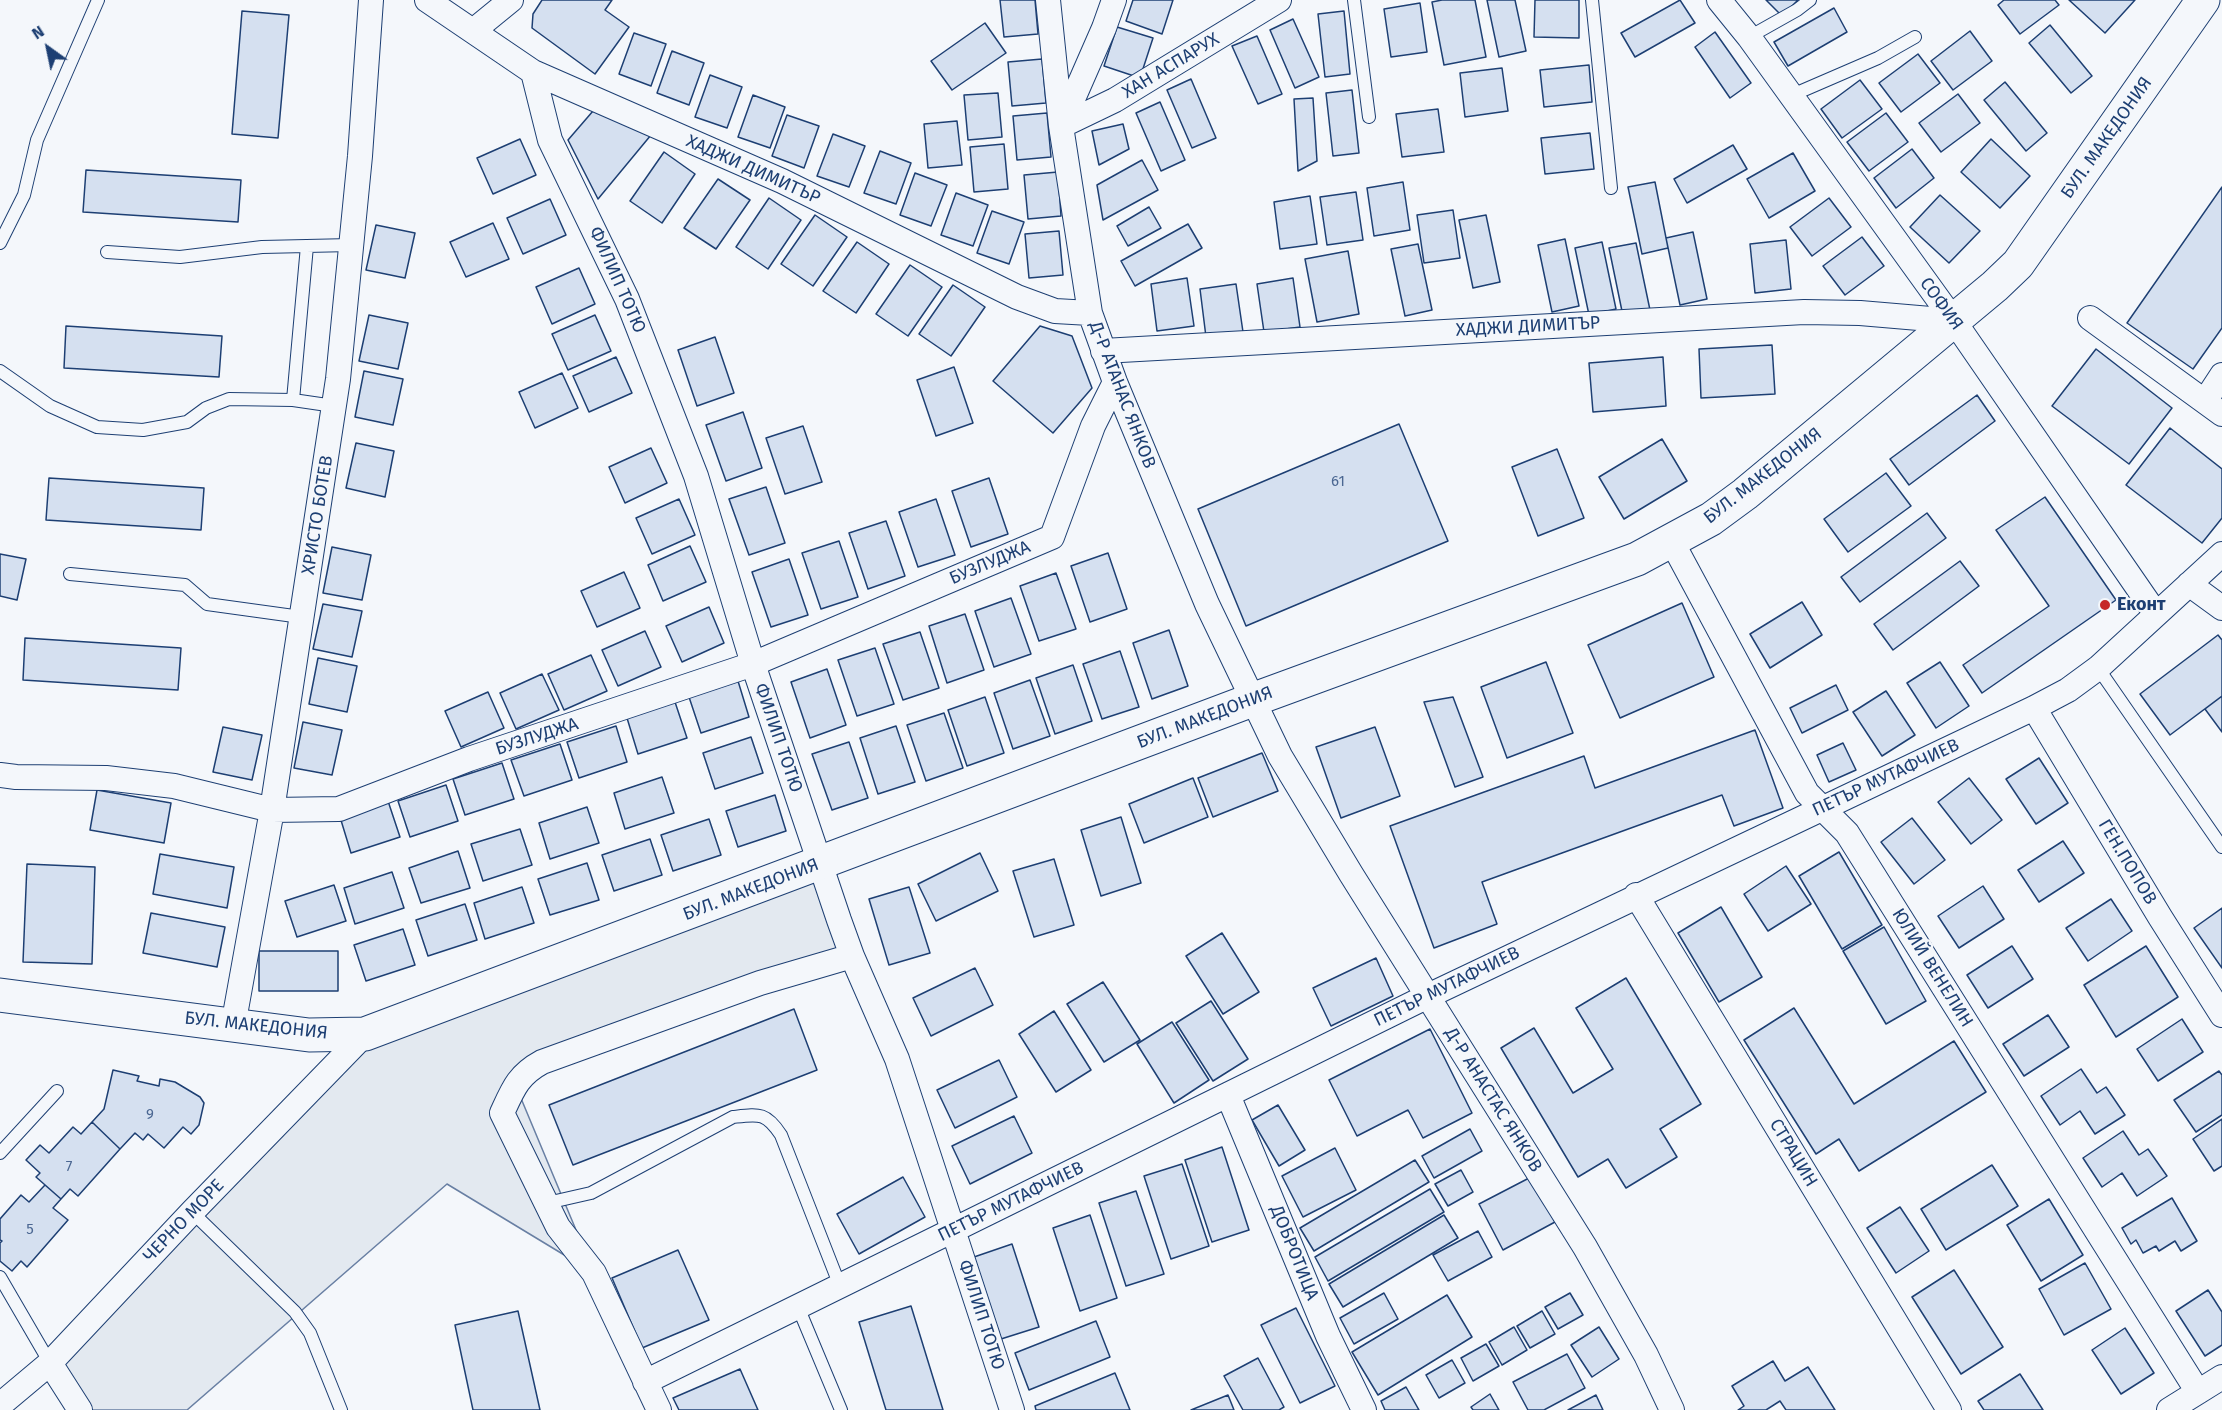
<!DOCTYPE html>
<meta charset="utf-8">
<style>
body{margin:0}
#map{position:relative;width:2222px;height:1410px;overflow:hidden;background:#f4f7fb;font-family:"Fira Sans",sans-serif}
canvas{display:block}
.north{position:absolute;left:18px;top:18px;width:60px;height:60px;-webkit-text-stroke:4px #f4f7fb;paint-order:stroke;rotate:327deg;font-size:16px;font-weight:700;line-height:24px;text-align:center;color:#1d3f73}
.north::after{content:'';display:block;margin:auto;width:21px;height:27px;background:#1d3f73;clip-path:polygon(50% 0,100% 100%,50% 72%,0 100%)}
</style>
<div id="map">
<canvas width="2222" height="1410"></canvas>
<div class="north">N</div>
</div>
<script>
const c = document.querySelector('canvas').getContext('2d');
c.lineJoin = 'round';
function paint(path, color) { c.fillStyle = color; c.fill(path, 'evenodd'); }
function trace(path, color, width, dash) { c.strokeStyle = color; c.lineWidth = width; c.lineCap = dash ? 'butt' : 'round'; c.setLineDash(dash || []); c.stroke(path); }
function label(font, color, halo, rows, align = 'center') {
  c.font = font + ' "Fira Sans",sans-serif'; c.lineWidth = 4.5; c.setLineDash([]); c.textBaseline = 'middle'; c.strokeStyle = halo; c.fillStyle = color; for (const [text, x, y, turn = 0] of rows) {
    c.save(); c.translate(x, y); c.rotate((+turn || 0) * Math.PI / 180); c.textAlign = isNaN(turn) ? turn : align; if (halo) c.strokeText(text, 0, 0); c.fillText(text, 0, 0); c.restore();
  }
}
const green = new Path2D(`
 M821,864L852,956L515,1084L594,1273L447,1184L187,1410H80L50,1363L365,1034Z`);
const building = new Path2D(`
 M542,0H612L605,10L629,27L595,74L532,28L533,14Z
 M1000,0H1035L1038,34L1004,37Z
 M1133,0H1173L1162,34L1126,21Z
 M1442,0H1475L1486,57L1444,65L1432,2Z
 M1487,0H1515L1526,51L1499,57Z
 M1535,0H1579V38L1534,37Z
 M1680,0L1695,23L1635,57L1621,33Z
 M1766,0H1798L1782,16Z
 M2004,0H2055L2059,5L2020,34L1998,5Z
 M2069,0H2135L2105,33Z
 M1420,3L1427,52L1391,57L1384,9Z
 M1834,8L1847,32L1788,66L1774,42Z
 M242,11L289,15L278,138L232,134Z
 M1344,11L1350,74L1325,77L1318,14Z
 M1293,19L1319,77L1295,88L1270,30Z
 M985,23L1006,53L952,90L931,61Z
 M2050,25L2092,76L2071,93L2029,43Z
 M1117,27L1153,38L1140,78L1104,66Z
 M1970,31L1992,61L1953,90L1931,61Z
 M1715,32L1751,83L1730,98L1695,47Z
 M634,33L666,44L651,86L619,74Z
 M1257,36L1282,94L1258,104L1232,46Z
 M672,51L704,63L689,105L657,93Z
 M1918,54L1940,83L1901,112L1879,83Z
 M1042,59L1046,103L1012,106L1008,62Z
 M1589,65L1592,102L1544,107L1540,70Z
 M1502,68L1508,111L1465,117L1460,73Z
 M710,75L742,87L727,128L695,117Z
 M1191,79L1216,138L1192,148L1167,90Z
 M1860,80L1882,109L1842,138L1821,109Z
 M2005,82L2047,133L2026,151L1984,100Z
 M1352,90L1359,153L1333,156L1326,93Z
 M998,93L1002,137L968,140L964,95Z
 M1958,94L1980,123L1941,152L1919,123Z
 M753,95L785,107L770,148L738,137Z
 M1313,98L1317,161L1298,171L1294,99Z
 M1160,102L1185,160L1161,171L1136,113Z
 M1438,109L1444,152L1402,157L1396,114Z
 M593,111L651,135L598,199L568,140Z
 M1047,113L1051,157L1017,160L1013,116Z
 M1886,113L1908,142L1869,171L1847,142Z
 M787,115L819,126L804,168L772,156Z
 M957,121L962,165L928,168L924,124Z
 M1123,124L1129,149L1099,165L1092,131Z
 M1590,133L1594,169L1545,174L1541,138Z
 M833,134L865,146L849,187L817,176Z
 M520,139L536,175L493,194L477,158Z
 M1991,139L2030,176L2000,208L1961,172Z
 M1004,144L1008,189L974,192L970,147Z
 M1733,145L1747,169L1687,203L1674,179Z
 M1912,149L1934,178L1896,208L1874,178Z
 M880,151L911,163L896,204L864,193Z
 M664,152L695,174L662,223L630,201Z
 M1793,153L1815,191L1769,218L1747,179Z
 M1142,160L1158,190L1103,220L1097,185Z
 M86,170L241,180L238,222L83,212Z
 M1058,172L1061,216L1028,219L1024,175Z
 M915,173L947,185L931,226L900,215Z
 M718,179L750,200L716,249L684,228Z
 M1403,182L1410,230L1374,236L1367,188Z
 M1655,182L1668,248L1642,254L1628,187Z
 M2222,187V328L2193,369L2127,323Z
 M1356,192L1363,240L1327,245L1320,197Z
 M956,193L988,205L973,246L941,235Z
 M1940,195L1980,231L1949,263L1910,227Z
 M1310,196L1317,244L1280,249L1274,202Z
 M769,198L801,220L768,269L736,247Z
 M1829,198L1851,227L1812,256L1790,227Z
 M550,199L566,235L523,254L507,218Z
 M1149,207L1161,228L1128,246L1117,226Z
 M1453,210L1460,258L1424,263L1417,215Z
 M992,211L1024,222L1009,264L977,253Z
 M815,215L847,237L813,286L781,264Z
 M1486,215L1500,282L1473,288L1459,220Z
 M493,223L509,259L466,277L450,242Z
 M1188,224L1202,248L1135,286L1121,261Z
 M376,225L415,233L405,278L366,270Z
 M1059,231L1063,275L1029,278L1025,234Z
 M1693,232L1707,299L1680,305L1666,238Z
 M1862,237L1884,266L1845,295L1823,266Z
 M1565,239L1579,306L1552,312L1538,245Z
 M1786,240L1791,289L1755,293L1750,244Z
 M857,242L889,264L856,313L823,291Z
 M1602,242L1616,309L1589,315L1575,248Z
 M1636,243L1650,310L1623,316L1609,248Z
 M1418,244L1432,310L1405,316L1391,249Z
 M1348,251L1359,314L1317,322L1305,259Z
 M910,265L942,287L908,336L876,314Z
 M579,268L595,304L552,324L536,287Z
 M1187,278L1194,326L1157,331L1151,284Z
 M1293,278L1300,327L1264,332L1257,284Z
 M1236,284L1243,332L1206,337L1200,289Z
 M953,285L985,307L951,356L919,334Z
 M369,315L408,323L398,369L359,361Z
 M595,315L611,351L568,370L552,334Z
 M66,326L222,336L219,377L64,368Z
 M1040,326L1072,336L1092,388L1053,433L993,381Z
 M715,337L734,393L697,406L678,350Z
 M1772,345L1775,394L1701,398L1699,349Z
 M2096,349L2172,408L2129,464L2052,406Z
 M616,357L632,393L589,412L573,376Z
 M1663,357L1666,406L1593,412L1589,363Z
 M954,367L973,423L936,436L917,380Z
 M364,371L403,379L393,425L355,417Z
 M562,373L578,408L535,428L519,392Z
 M1977,395L1995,421L1909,485L1890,459Z
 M743,412L762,468L726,481L706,425Z
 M1399,424L1448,541L1246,626L1198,509Z
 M803,426L822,482L785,494L766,438Z
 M2170,428L2222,469V518L2202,543L2126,485Z
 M1662,439L1687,481L1624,519L1599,477Z
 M356,443L394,451L385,497L346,488Z
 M651,448L667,483L625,503L609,467Z
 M1557,449L1584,518L1538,536L1512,467Z
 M1886,473L1911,506L1848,552L1824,519Z
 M49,478L204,488L201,530L46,520Z
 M989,478L1008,534L971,547L952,491Z
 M766,487L785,543L749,555L729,499Z
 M2045,497L2116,600L1982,693L1963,665L2049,606L1996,530Z
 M679,499L695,535L652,554L636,518Z
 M936,499L955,555L918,567L899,512Z
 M1927,513L1946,538L1860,602L1841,577Z
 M886,521L905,576L868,589L849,533Z
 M839,541L858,597L821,609L802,553Z
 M690,546L706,582L663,601L648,565Z
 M332,547L371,555L362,600L323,593Z
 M1108,553L1127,609L1090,622L1071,566Z
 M0,554L26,559L17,600L0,596Z
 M789,559L808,615L771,627L752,572Z
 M1960,561L1979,586L1893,650L1874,624Z
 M624,572L640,608L597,627L581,591Z
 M1056,573L1076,629L1039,641L1020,586Z
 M1011,598L1031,654L994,667L975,611Z
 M1802,602L1822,635L1770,668L1750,634Z
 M1682,603L1714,677L1620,718L1588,645Z
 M323,604L362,611L352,657L313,649Z
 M709,607L724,643L682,662L666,626Z
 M965,614L984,670L947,683L929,626Z
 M1169,630L1188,686L1152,699L1133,643Z
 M645,631L661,667L618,686L602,650Z
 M920,632L939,688L903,700L883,644Z
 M2218,635L2222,640V696L2170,735L2140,694Z
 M25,638L181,648L178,690L23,680Z
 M875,648L894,704L857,716L838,660Z
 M1120,651L1139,707L1102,719L1083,664Z
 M591,655L607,691L564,710L548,674Z
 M318,658L357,666L347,712L309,704Z
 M1546,662L1573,733L1507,758L1481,687Z
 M1940,662L1969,706L1936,728L1907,683Z
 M1073,665L1092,721L1055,734L1036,678Z
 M827,669L846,725L810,738L791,682Z
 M542,674L559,710L516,729L500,693Z
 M1030,680L1050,736L1013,749L994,693Z
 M738,681L749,717L701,733L689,697Z
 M1836,685L1848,710L1802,733L1790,708Z
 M1886,691L1915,735L1882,756L1853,712Z
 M488,692L504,728L461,747L445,711Z
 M2222,696V732L2205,709Z
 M985,697L1004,753L967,766L948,710Z
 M1453,697L1483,777L1455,787L1424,702Z
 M675,702L687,738L638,754L627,718Z
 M944,713L963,768L926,781L907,725Z
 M303,722L342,730L332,775L294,768Z
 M616,726L627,762L579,778L567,742Z
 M896,726L915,782L878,794L860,738Z
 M223,727L262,735L252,780L213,772Z
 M1375,727L1400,796L1341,818L1316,747Z
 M1755,730L1783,808L1734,826L1722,795L1482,882L1497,924L1434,948L1390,826L1584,756L1595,788Z
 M751,737L763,773L715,789L703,753Z
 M849,742L868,798L832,810L812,754Z
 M1843,743L1856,770L1829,782L1817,755Z
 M560,744L572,780L524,796L511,760Z
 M1262,753L1278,791L1213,817L1198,778Z
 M2039,758L2068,803L2036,824L2006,779Z
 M502,763L514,799L465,815L453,779Z
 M662,777L674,813L625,829L614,793Z
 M1193,778L1208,817L1144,843L1129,804Z
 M1969,778L2002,820L1971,844L1938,802Z
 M446,785L458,821L410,837L398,801Z
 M97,790L171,803L164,843L90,830Z
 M775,795L786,831L738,847L726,811Z
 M388,801L400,837L351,853L340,817Z
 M587,807L599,843L550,859L539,823Z
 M1121,817L1141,883L1101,896L1081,830Z
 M1912,818L1945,860L1914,884L1881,842Z
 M709,819L721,855L673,871L661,835Z
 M520,829L532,865L483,881L471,844Z
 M650,839L662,875L614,891L602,855Z
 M2063,841L2084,873L2039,902L2018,870Z
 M458,851L470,888L421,903L409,868Z
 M1839,852L1882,925L1842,949L1799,876Z
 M980,853L998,891L936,921L918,884Z
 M160,854L234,867L227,908L153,894Z
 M1054,859L1074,925L1034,937L1013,871Z
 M587,863L599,900L550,915L538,879Z
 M27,864L95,867L92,964L23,962Z
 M1786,866L1811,904L1768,931L1744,894Z
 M392,872L404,908L355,924L344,888Z
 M334,885L346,921L297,937L285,901Z
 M1983,886L2004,919L1959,948L1938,916Z
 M522,887L534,923L485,939L474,903Z
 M909,887L930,953L889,965L869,899Z
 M2111,899L2132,931L2088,961L2066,928Z
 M465,904L477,940L428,956L416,920Z
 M1721,907L1762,977L1719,1002L1678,933Z
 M2222,908V968L2194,928Z
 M151,913L225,927L217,967L143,953Z
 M1884,927L1926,1001L1886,1024L1843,951Z
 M403,929L415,965L366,981L354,945Z
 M1222,933L1259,992L1223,1014L1186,956Z
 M2012,946L2033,979L1988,1008L1967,975Z
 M2146,946L2178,997L2116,1037L2084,985Z
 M259,951H338V991H259Z
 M1376,958L1393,996L1331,1026L1313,988Z
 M975,968L993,1005L931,1036L913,998Z
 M1626,978L1701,1104L1660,1129L1677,1157L1626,1188L1608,1159L1578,1177L1501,1048L1534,1028L1573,1093L1613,1069L1576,1008Z
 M1103,982L1140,1040L1104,1062L1067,1004Z
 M1211,1001L1248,1059L1213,1081L1176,1023Z
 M1794,1008L1854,1104L1954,1041L1986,1092L1859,1171L1839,1139L1816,1154L1744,1040Z
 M794,1009L817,1070L573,1165L549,1105Z
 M1054,1011L1091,1070L1056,1092L1019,1034Z
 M2048,1015L2069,1047L2024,1076L2003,1044Z
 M2182,1019L2203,1052L2158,1081L2137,1049Z
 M1172,1022L1209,1080L1174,1103L1137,1044Z
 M1430,1029L1472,1113L1423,1138L1408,1110L1357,1136L1329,1080Z
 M999,1060L1017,1097L955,1128L937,1090Z
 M2081,1069L2097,1093L2106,1087L2125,1115L2095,1134L2080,1111L2060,1125L2041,1096Z
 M113,1070L139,1076L137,1081L159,1086L160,1079L175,1082L200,1097L204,1103L199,1125L191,1134L183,1127L164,1148L148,1134L143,1140L135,1133L120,1149L92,1122L104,1109Z
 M2219,1071L2222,1075V1115L2196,1132L2174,1100Z
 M1278,1105L1305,1150L1279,1166L1252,1120Z
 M1014,1116L1032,1153L970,1184L952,1146Z
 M2222,1119V1166L2214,1171L2193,1139Z
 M92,1122L120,1149L78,1196L70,1189L61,1199L36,1177L40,1173L26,1160L40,1145L49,1153L73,1127L81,1134Z
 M1470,1129L1482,1151L1434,1178L1422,1156Z
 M2123,1131L2139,1155L2148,1149L2167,1176L2137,1196L2122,1173L2102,1187L2083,1158Z
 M1222,1147L1249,1230L1212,1242L1185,1160Z
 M1335,1148L1356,1190L1303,1217L1282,1176Z
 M1415,1160L1429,1182L1314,1251L1300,1228Z
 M1182,1164L1209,1246L1171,1259L1144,1176Z
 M1992,1165L2018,1206L1946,1250L1921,1209Z
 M1461,1170L1473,1192L1448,1206L1435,1184Z
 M903,1177L925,1217L859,1254L837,1214Z
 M1531,1177L1555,1222L1503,1250L1479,1204Z
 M45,1185L61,1199L53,1208L68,1220L27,1267L21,1261L12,1271L0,1261V1243L2,1241L0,1240V1219L21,1195L29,1202Z
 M1430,1189L1444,1212L1328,1281L1315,1257Z
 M1136,1191L1164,1274L1126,1286L1099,1203Z
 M2172,1198L2197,1241L2181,1251L2175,1241L2159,1251L2156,1246L2143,1253L2136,1240L2131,1244L2122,1228Z
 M2049,1199L2083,1255L2041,1281L2007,1225Z
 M1900,1207L1929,1251L1896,1273L1867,1228Z
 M1090,1215L1117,1298L1080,1311L1053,1228Z
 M1444,1215L1458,1238L1343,1307L1329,1284Z
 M1478,1231L1492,1257L1448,1281L1433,1255Z
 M1012,1244L1039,1327L1001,1339L974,1257Z
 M678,1250L709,1320L642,1348L612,1278Z
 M2085,1263L2111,1309L2064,1335L2039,1289Z
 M1954,1270L2003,1347L1961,1374L1912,1297Z
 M2208,1290L2222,1312V1345L2205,1356L2176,1311Z
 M1384,1293L1398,1319L1354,1344L1340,1318Z
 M1570,1293L1583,1315L1558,1329L1545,1307Z
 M1447,1295L1472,1337L1378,1395L1352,1352Z
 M911,1306L943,1410H886L859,1322Z
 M1296,1308L1335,1386L1300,1403L1261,1325Z
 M518,1311L540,1410H473L455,1325Z
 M1542,1311L1555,1334L1530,1348L1517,1326Z
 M1096,1321L1110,1357L1029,1390L1015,1353Z
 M1514,1327L1527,1350L1502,1365L1489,1342Z
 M1599,1327L1619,1359L1592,1377L1571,1345Z
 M2125,1328L2154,1373L2121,1394L2092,1350Z
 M1486,1344L1499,1366L1473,1381L1461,1358Z
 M1567,1354L1585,1388L1544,1410H1528L1513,1382Z
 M1258,1358L1284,1407L1279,1410H1243L1224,1376Z
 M1452,1360L1465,1383L1439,1398L1426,1375Z
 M1773,1361L1785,1381L1808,1367L1835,1410H1786L1780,1401L1766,1410H1738L1744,1406L1732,1386Z
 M740,1369L758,1410H679L673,1398Z
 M1115,1373L1130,1410H1036L1035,1406Z
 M2020,1374L2043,1410H1984L1978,1401Z
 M1406,1387L1419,1410H1385L1381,1401Z
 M1490,1394L1499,1410H1473L1471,1407Z
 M1228,1395L1234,1410H1191Z
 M1596,1395L1603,1410H1568Z`);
const lane = new Path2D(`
 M1354,0L1369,117
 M1592,0L1611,188
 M1749,37L1797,10L1810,0
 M1790,96L1878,58L1915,37
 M0,243L24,195L37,140L98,0
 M307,246L293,400L334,406
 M107,252L180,257L262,247L351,245
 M0,371L50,406L97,427L143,430L187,422L206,408L229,399L293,400
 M70,574L185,585L207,604L301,617
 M2098,668L2222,847
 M0,1153L57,1091
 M547,1203L591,1193L733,1117C759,1114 766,1112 781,1135L840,1286
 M192,1212L295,1312L310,1333L341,1410
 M0,1277L50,1363
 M798,1307L841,1410`);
const street = new Path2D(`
 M427,0L533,72L782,181L1017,297L1055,311L1090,313
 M1048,0L1061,126L1090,313L1115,382L1207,604L1280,756L1351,874L1585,1247L1646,1355L1672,1410
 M1719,0L1749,37L1954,321L2156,614
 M473,31L511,0
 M533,72L550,140L627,299L696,476L753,664L839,920L852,956L897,1059L1012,1410
 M1062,124L1104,28L1114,0
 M1061,126L1115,100L1279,0
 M2090,318L2222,414
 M1103,351L1804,312L1860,313L1954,321
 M2205,401L2222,375
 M1672,542L1807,793L1847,833L2198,1392
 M2189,584L2222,608
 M2034,708L2160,917L2222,1015
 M0,775L16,777L106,778L174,786L272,810L339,809L469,759L753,664L1052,537L1093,426L1115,382
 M1636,895L1949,1410
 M233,1026L272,810L338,379L360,156L371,0
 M1228,1095L1328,1336L1364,1410
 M50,1363L80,1410
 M645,1382L1428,996L2034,708L2068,690L2098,668L2222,554
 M0,1405L50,1363L192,1212L365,1034
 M659,1410L594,1273L558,1227L502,1113C513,1089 518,1075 542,1062L760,983L852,956
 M2169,1410L2222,1377`);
const secondary = new Path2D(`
 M0,995L309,1035L365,1034L1252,700L1637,559L1711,519L1745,494L1995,286L2018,264L2203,0`);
const markers = [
 [2105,605,6,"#c62828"]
];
const numberNames = [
 ["61",1338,482],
 ["9",150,1115],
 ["7",69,1167],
 ["5",30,1230]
];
const streetNames = [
 ["ХАН АСПАРУХ",1171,66,-31],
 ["БУЛ. МАКЕДОНИЯ",2107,138,-55],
 ["ХАДЖИ ДИМИТЪР",753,170,24],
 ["ФИЛИП ТОТЮ",617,280,66],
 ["СОФИЯ",1941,304,54],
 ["ХАДЖИ ДИМИТЪР",1528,327,-3],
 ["Д-Р АТАНАС ЯНКОВ",1122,395,69],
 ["БУЛ. МАКЕДОНИЯ",1763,476,-38],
 ["ХРИСТО БОТЕВ",318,515,-81],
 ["БУЗЛУДЖА",990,563,-23],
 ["БУЛ. МАКЕДОНИЯ",1205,718,-21],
 ["БУЗЛУДЖА",537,737,-18],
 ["ФИЛИП ТОТЮ",778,738,71],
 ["ПЕТЪР МУТАФЧИЕВ",1886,778,-25],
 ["ГЕН.ПОПОВ",2127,862,59],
 ["БУЛ. МАКЕДОНИЯ",751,890,-21],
 ["ЮЛИЙ ВЕНЕЛИН",1932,968,58],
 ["ПЕТЪР МУТАФЧИЕВ",1447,987,-26],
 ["БУЛ. МАКЕДОНИЯ",256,1026,6],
 ["Д-Р АНАСТАС ЯНКОВ",1493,1100,58],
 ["СТРАЦИН",1793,1153,59],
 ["ПЕТЪР МУТАФЧИЕВ",1011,1202,-26],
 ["ЧЕРНО МОРЕ",184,1221,-46],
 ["ДОБРОТИЦА",1294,1253,68],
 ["ФИЛИП ТОТЮ",981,1315,72]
];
const poiNames = [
 ["Еконт",2117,605]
];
paint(green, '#e3e9f0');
trace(green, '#687fa3', 1.5);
paint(building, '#d5e0f0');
trace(building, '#1d3f73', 1.5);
trace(lane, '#1d3f73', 14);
trace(street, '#1d3f73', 26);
trace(secondary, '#1d3f73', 35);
trace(lane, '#f4f7fb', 12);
trace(street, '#f4f7fb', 24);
trace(secondary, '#f4f7fb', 33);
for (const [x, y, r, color] of markers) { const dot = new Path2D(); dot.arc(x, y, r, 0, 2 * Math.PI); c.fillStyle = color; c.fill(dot); trace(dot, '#f4f7fb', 2); }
label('15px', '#4b6792', null, numberNames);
label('18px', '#1d3f73', '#f4f7fb', streetNames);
label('bold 18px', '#1d3f73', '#f4f7fb', poiNames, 'left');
</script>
